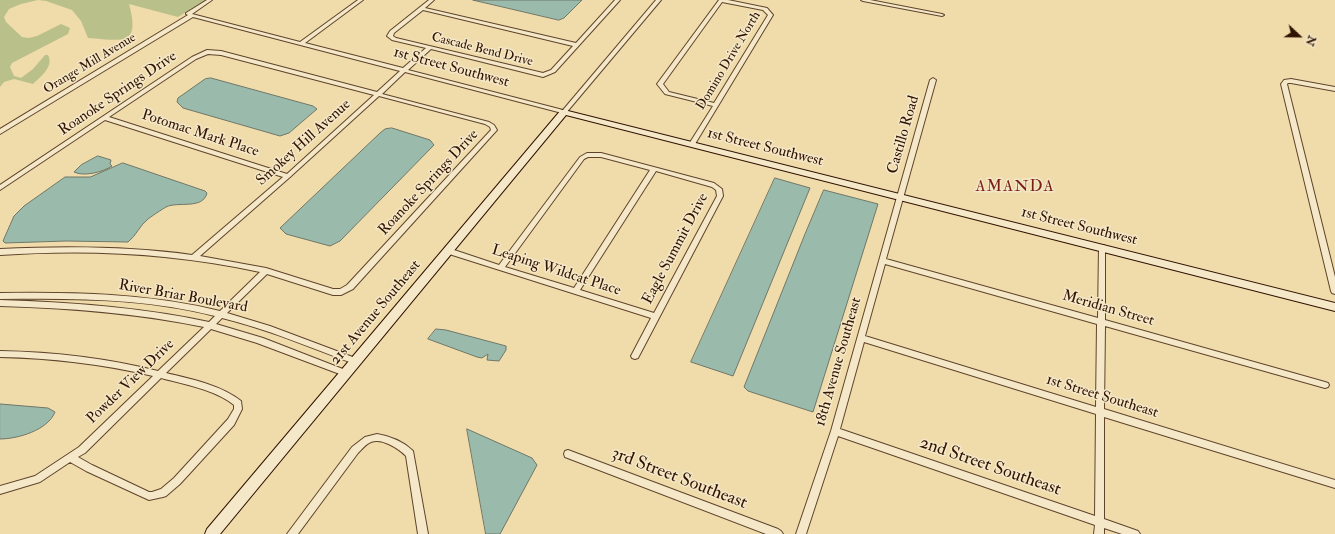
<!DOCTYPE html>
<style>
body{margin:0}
#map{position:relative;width:1335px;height:534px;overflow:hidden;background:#f0dbab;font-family:"IM FELL Double Pica",serif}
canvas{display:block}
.north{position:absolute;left:1279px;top:16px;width:40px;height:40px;-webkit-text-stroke:3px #f5e8c8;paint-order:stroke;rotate:112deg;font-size:11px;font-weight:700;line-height:16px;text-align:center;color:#2f1200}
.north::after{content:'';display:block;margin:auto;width:14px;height:18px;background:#2f1200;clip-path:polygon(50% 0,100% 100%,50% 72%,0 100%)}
</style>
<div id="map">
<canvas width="1335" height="534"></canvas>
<div class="north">N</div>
</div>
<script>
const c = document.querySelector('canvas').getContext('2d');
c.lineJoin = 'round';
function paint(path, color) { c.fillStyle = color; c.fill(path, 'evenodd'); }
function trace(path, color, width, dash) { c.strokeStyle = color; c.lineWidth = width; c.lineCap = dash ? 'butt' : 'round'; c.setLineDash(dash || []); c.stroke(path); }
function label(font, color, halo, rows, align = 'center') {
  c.font = font + ' "IM FELL Double Pica",serif'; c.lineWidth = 3; c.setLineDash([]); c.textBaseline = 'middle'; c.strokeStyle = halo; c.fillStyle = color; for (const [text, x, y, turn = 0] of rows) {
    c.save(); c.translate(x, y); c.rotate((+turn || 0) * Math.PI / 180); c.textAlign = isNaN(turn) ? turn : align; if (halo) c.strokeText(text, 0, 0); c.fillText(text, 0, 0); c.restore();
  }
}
const green = new Path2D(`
 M0,0H206L178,17L129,4C141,48 121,40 88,38L81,21L72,10L46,1L38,0L21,4L9,9L4,17L6,22L22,37L29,38L37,36L61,24L70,28L68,34L12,63L10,67L14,76L21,78L33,69L45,55H48C54,67 41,76 33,84L14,79L4,82L0,87Z`);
const water = new Path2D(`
 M473,0H582L564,18L559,20Z
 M211,78L313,106L317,109L289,133L280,136L183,108L177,102L178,98L205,79Z
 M392,128L430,140L434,145L340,241L330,246L286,234L280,228L380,133L385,129Z
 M98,156L111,160L110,164L112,166C103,172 84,177 74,172L81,165Z
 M123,163L205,191L207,193C203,210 178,201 166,207C164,208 149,218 148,219C140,225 136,236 128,242L66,241L5,243L3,241L14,216L24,206L65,177H90Z
 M775,178L810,188L733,376L691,362Z
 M824,190L878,204L813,412L748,391L744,387L805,234Z
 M436,329L446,330L506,346V350L499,361L487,360L488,354L482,358L477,357L428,339Z
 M0,404L48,408L55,412C48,430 18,439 0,439Z
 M467,429L532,458L537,465L500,534H486Z`);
const street = new Path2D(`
 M207,0H212L192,14L300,42L358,0H363L305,43L403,68L426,48L392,40L387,36L390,31L429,0H434L425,8L576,43L615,0H620L555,72L543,77L431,49L408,70L563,110L656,0H661L566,113H562L405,72L382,94L489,122L494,125L497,130L353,289L341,295H333L267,274L227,313L270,326L358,359L359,361L358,363L355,364L352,363C309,347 267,329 222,318L216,324L263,338L348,371L349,373L348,375L345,376L257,343L211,329L166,373C191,379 221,385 241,401L242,409L234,425L180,484L166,496L163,497L149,500L86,471L70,462L40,482L0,494V486L35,476L79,447L153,376C102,364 52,358 0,357V351C54,352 106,358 158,371L204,327C136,313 69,308 0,306V300C70,302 140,307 209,322L215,316C145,298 72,298 0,299V293C74,292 148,293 220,311L260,272C173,253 89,249 0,255V249C65,246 128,246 192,255L283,177L105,120L0,190V185L192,57L207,50L221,51L377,92L400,71L193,17L0,134V129L188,15L186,14V13ZM423,10L573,46L551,70L543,73L396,38L393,36L394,33ZM208,54L221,55L374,95L287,174L109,117L196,59ZM379,96L485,124L490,127L491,130L347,285L340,289H333L266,268L200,256L290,177ZM161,378C184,384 216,390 234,405V409L228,419L174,478L161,489L152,492H149L92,465L78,457L85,453Z
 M719,0H728L767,8L773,15L695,144L692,146L689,144L713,106L665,94L657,84ZM722,2L763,10L768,15L714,103L669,92L663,84Z
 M861,0H870L942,14L944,15L942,16L863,1Z
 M933,78L936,80L886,259L1098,318L1099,247L1100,245H1104L1105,247V320L1325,382L1328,383L1329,385L1328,387L1325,388L1105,326L1104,409L1335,480V488L1104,417V519L1138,531L1140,534H1122L1104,528V534H1094L1095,525L838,436L806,534H796L831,431L930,80ZM885,264L1097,324L1096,407L865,336ZM864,342L1096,414L1095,516L840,429Z
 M1291,79L1335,87V91L1291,83H1288L1287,84L1335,277V294L1332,293L1331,291L1281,84L1284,80Z
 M587,153H601L714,183L722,189L723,196L638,358L635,359L632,358L631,356L651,318L446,253L445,251L448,248L499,265L580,157ZM588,157H601L650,170L574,288L505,267L584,159ZM656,171L712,187L716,190L717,196L654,313L580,290Z
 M377,434C390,436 404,442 413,451L428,534H418L406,456C398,448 382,438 371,442C366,444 362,449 358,453L298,534H287L352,447L365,437Z
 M568,450L778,529L781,531L783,534H766L565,457L564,454L565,451Z`);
const secondary = new Path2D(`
 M561,110H564L1335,303V311L566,115L220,534H205L207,529Z`);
const farStreetnames = [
 ["Cascade Bend Drive",482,50,14],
 ["Domino Drive North",729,61,-59],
 ["Orange Mill Avenue",90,64,-31]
];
const streetNames = [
 ["1st Street Southwest",451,68,15],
 ["Roanoke Springs Drive",118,94,-34],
 ["Potomac Mark Place",200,134,18],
 ["Castillo Road",904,135,-74],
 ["Smokey Hill Avenue",304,143,-42],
 ["1st Street Southwest",765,148,14],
 ["Roanoke Springs Drive",429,183,-47],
 ["1st Street Southwest",1079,227,14],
 ["Eagle Summit Drive",676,249,-62],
 ["Leaping Wildcat Place",556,271,18],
 ["River Briar Boulevard",183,297,10],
 ["Meridian Street",1108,309,16],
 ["21st Avenue Southeast",376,313,-50],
 ["18th Avenue Southeast",839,362,-74],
 ["Powder View Drive",131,382,-44],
 ["1st Street Southeast",1102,397,17]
];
const neighbourhoodNames = [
 ["AMANDA",1015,188]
];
const nearStreetnames = [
 ["2nd Street Southeast",990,467,19],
 ["3rd Street Southeast",679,479,21]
];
paint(green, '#bac089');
paint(water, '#9abbac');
trace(water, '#6f7767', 1);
trace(street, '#5f442b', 2);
trace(secondary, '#2f1200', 2);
paint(street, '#f5e8c8');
paint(secondary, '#f5e8c8');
label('13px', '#2f1200', '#f5e8c8', farStreetnames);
label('15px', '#2f1200', '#f5e8c8', streetNames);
c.letterSpacing = '1px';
label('16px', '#7a1f14', '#f5e8c8', neighbourhoodNames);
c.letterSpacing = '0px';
label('18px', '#2f1200', '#f5e8c8', nearStreetnames);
</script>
